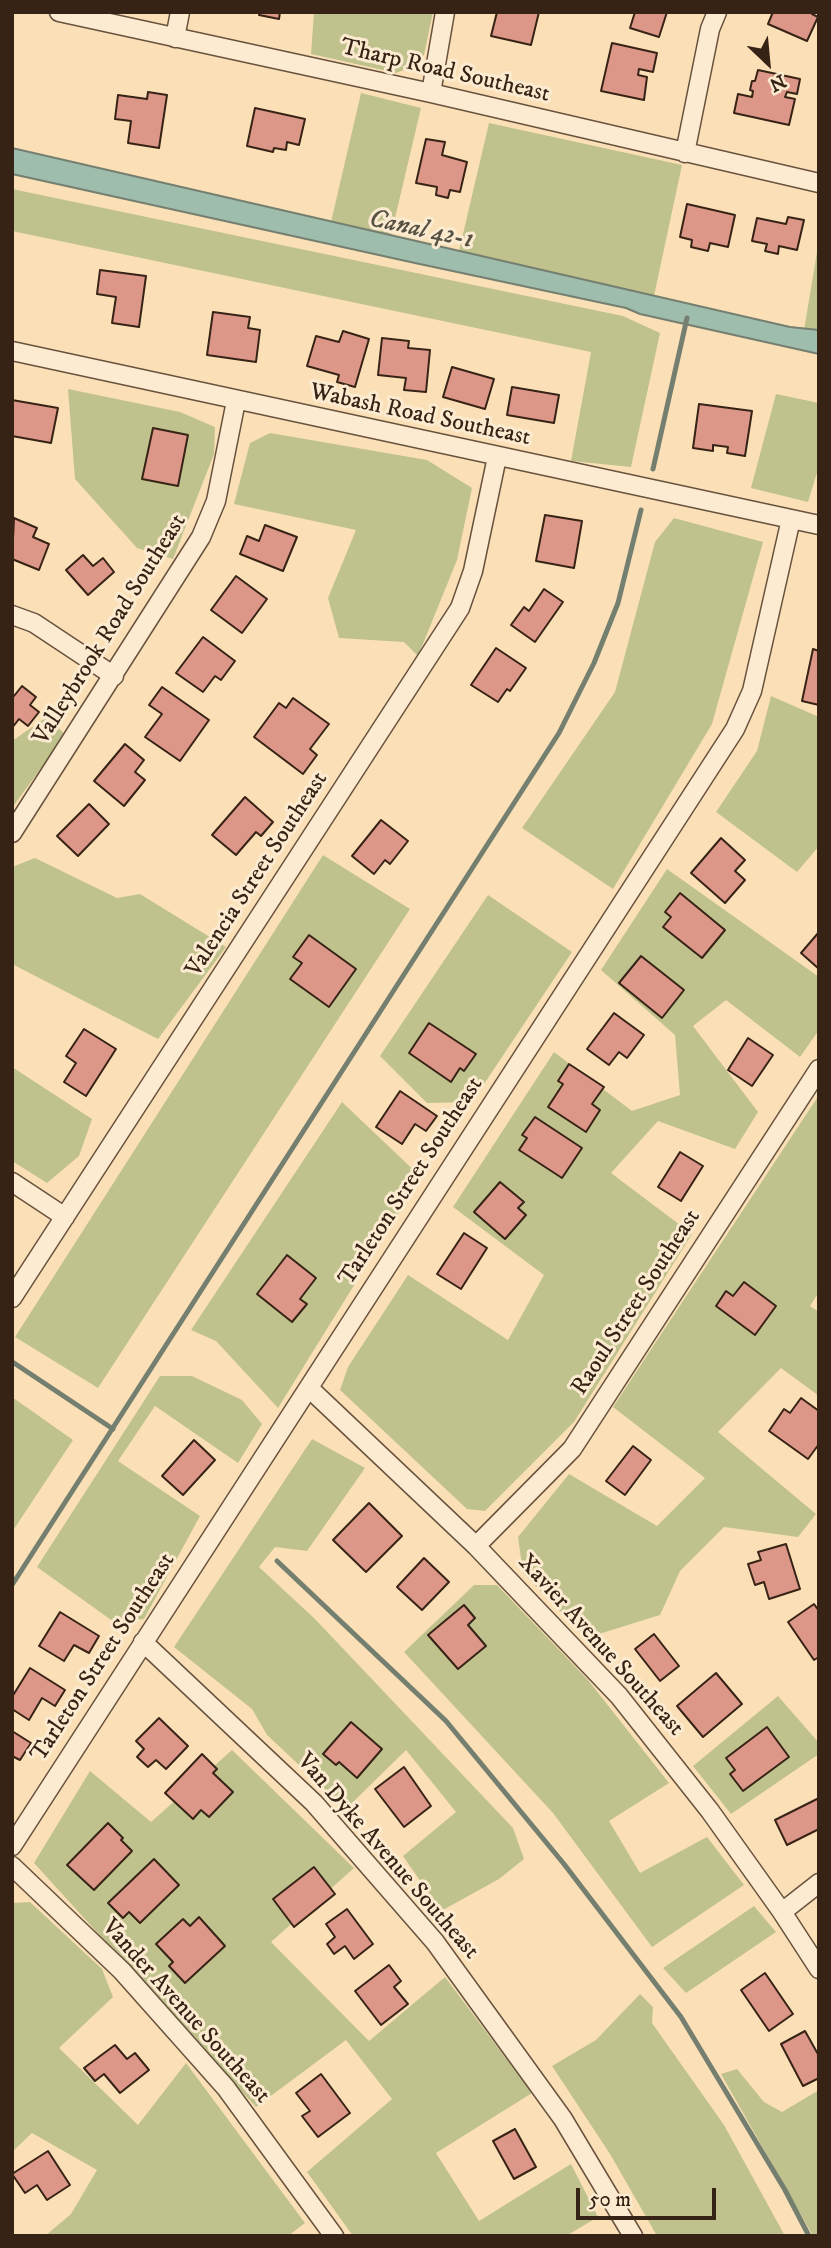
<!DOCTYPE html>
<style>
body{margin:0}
#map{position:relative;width:831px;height:2248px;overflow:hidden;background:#fbe0b7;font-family:"IM FELL DW Pica",serif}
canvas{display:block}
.frame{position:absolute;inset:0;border:14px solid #372315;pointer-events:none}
.north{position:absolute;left:733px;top:28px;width:70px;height:70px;-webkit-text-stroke:5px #fcebd0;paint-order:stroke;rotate:154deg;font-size:19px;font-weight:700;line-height:28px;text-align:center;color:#372315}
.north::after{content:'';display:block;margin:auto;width:24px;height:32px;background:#372315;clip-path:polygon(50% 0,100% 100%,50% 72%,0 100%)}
.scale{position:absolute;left:576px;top:2188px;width:140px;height:32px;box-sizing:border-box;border:4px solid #372315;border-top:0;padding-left:9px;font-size:21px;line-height:24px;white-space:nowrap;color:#372315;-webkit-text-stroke:5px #fcebd0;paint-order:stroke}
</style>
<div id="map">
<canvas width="831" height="2248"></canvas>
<div class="frame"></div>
<div class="north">N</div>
<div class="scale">50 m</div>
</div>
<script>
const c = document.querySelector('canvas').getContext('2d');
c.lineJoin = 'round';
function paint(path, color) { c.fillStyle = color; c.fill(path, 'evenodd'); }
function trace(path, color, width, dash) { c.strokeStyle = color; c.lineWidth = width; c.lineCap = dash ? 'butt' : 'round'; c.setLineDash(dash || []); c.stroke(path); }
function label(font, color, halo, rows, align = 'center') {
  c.font = font + ' "IM FELL DW Pica",serif'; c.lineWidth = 6; c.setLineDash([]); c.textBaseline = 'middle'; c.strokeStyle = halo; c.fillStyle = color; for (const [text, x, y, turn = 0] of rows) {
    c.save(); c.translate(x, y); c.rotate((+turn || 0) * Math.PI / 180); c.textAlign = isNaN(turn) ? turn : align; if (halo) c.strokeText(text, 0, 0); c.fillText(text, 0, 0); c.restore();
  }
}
const green = new Path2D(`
 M314,12H433L424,55L415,66L396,73L311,54Z
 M361,93L421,108L391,235L331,222Z
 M489,123L682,165L654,296L459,251Z
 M12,189L623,316L660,333L631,467L571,461L591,352L12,231Z
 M819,240V330H804Z
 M68,389L180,412L215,427L214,454L173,559L137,548L75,479Z
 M776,394L819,403V466L808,502L751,488Z
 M270,433L427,460L472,488L457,560L418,656L404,642L339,638L328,598L356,530L234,504L250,443Z
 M674,518L763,542L712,724L613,889L522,828L615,692L655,542Z
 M771,696L819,717V846L797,872L716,812L757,751Z
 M48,716L65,735L12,808V741Z
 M323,855L410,909L98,1388L15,1337Z
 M35,858L117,898L140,894L226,947L158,1039L12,964V867Z
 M667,869L819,977V1030L800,1057L726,1000L693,1026L758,1112L735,1149L658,1121L611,1173L692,1234L574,1422L485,1511L467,1509L340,1390L348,1367L408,1275L508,1340L544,1275L453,1207L554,1052L632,1111L680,1095L675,1035L601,970Z
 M488,895L572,952L472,1102L427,1103L380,1056Z
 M12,1067L92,1119L79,1156L47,1183L12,1161Z
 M819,1095V1292L810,1306L819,1312V1396L781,1368L718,1432L816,1514L798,1537L724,1527L680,1571L660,1615L586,1638L523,1573L518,1537L569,1474L657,1526L705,1478L613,1407Z
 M342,1102L421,1177L278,1408L216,1341L191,1330Z
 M160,1376H192L242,1400L262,1424L238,1463L155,1406L118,1461L200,1516L144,1619L114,1622L37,1567Z
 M12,1397L73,1440L12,1532Z
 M312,1439L365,1468L307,1551L275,1547L259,1567L315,1619L513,1828L524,1859L499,1879L441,1911L403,1856L456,1812L406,1750L346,1809L267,1735L252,1709L174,1647Z
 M474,1585H497L588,1680L669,1783L609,1821L640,1873L707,1837L744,1885L652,1947L553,1813L404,1652Z
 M778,1696L819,1743V1754L731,1814L693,1766Z
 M232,1750L354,1868L271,1942L369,2041L445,1977L532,2093L436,2153L479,2221L571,2164L598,2217L566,2236H353L307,2172L392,2099L346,2040L256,2107L34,1863L90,1771L151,1822Z
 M30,1902L102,1969L113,1997L59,2048L138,2125L186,2063L305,2223L288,2236H45L71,2214L97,2170L32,2133L12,2152V1903Z
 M754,1906L776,1932L686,1993L663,1968Z
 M640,1994L653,2007L652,2023L724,2125L785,2236H657L610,2154L552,2066L596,2040Z
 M737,2069L764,2102L782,2112L819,2090V2236H813L721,2074Z`);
const water = new Path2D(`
 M12,148L790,327L819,330V354L640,314L626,308L415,263L12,174Z`);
const stream = new Path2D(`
 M653,469L687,318
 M14,1363L113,1429
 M277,1561L446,1721L564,1864L681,2017L785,2190L809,2236
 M12,1585L559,733L594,663L618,603L641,510`);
const building = new Path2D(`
 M260,12H280L279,19L259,15Z
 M497,12H539L531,45L491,36Z
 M635,12H667L659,37L630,28Z
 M773,12H813L812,14L818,17L807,41L768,24Z
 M612,43L657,53L653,72L639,69L638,75L647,77L644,100L601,91Z
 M758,70L800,79L797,94L787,92L785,97L795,99L789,125L734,113L738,94L752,97L753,91L750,90L752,81H755Z
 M148,92L167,95L159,148L128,143L131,121L115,119L118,95L147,99Z
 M255,108L305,119L299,145L287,142L286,150L274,148L273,152L247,146Z
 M426,139L445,142L442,155L467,162L460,192L450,190L448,198L436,195L437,187L416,183Z
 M687,204L735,215L728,247L710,243L708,251L691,247L692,240L680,237Z
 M788,217L804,220L797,250L779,246L778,254L765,251L767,244L752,241L757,218L786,224Z
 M100,270L146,276L139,327L112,323L116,297L97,294Z
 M213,312L250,317L248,328L260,330L256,362L207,355Z
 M343,331L369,339L355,387L337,382L339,375L307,366L316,336L339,342Z
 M382,338L409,341L408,348L430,350L426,392L404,390L406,378L378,375Z
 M452,367L494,379L485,409L443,397Z
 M512,387L559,395L554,423L507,415Z
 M12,400L58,408L51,443L12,436Z
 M699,404L752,411L745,456L727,453L728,447L713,445V451L693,448Z
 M153,428L188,435L178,486L142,479Z
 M545,515L582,521L574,568L536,561Z
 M14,518L37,528L33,537L49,544L39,570L12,559Z
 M265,525L297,537L283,571L240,554L247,536L259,541Z
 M83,555L93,566L103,558L114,572L88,595L66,570Z
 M236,576L267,599L242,633L211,610Z
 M544,589L563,602L535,642L511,625L524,607L529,611Z
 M203,637L235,661L221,680L215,676L203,692L176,673Z
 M496,648L526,668L510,691L507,689L498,702L471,685Z
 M813,649L819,651V705L802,701Z
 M22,686L36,697L30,705L39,712L28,726L19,719L12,728V695L14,696Z
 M162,687L209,720L180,761L145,737L162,714L149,705Z
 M293,698L329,724L310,749L317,755L303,774L254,737L279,703L286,708Z
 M125,744L144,760L135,772L145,780L124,806L94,781Z
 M245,797L273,822L261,836L256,832L236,855L212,835Z
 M89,804L109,824L78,856L57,836Z
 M381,820L408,841L390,864L385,860L374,874L352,856Z
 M721,838L745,860L735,871L745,880L725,903L691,873Z
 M680,893L725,930L702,958L663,927L671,917L665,912Z
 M819,932V969L801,953Z
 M309,935L356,969L329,1007L290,979L302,963L293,957Z
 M641,956L684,990L662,1018L619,983Z
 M614,1013L644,1035L627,1058L619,1052L609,1065L587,1049Z
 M429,1023L476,1054L464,1071L460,1068L451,1082L409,1053Z
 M84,1029L116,1049L86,1096L64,1082L76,1063L66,1056Z
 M748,1038L773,1055L752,1086L728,1070Z
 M569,1064L604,1087L592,1104L600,1110L586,1132L548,1107L563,1084L558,1081Z
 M400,1091L437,1116L426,1131L415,1124L402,1144L376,1127Z
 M535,1117L582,1148L562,1178L519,1150L527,1138L522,1135Z
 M680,1152L703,1166L681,1201L658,1187Z
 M500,1182L524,1202L518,1208L526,1215L505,1239L474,1212Z
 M464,1233L487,1248L461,1289L437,1274Z
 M287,1255L316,1278L300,1299L307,1304L292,1322L257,1294Z
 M744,1282L776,1306L755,1335L716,1306L726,1291L733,1296Z
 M801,1398L819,1411V1444L808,1459L769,1431L784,1409L790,1413Z
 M194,1440L215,1460L183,1495L162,1476Z
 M633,1446L651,1460L625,1495L606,1481Z
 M369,1503L402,1536L366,1572L333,1540Z
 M786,1544L800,1589L769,1599L764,1582L755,1585L748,1564L761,1560L758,1552Z
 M424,1558L449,1582L422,1610L397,1587Z
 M814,1604L819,1611V1657L814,1660L788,1622Z
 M464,1605L475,1618L468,1625L486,1646L458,1669L428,1635Z
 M60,1612L99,1636L89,1653L74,1645L64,1661L39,1646Z
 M654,1634L679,1666L660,1681L635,1649Z
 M30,1668L65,1690L55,1706L42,1698L29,1720L12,1709V1697Z
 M716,1673L742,1704L703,1737L677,1706Z
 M159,1718L188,1746L166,1769L156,1760L148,1767L137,1757L144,1749L136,1741Z
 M351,1722L382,1749L357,1778L339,1762L336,1765L323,1754Z
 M767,1727L789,1757L743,1791L730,1774L735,1770L726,1758Z
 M12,1731L31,1743L20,1760L12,1756Z
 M202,1754L217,1769L213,1773L233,1792L209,1817L201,1810L193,1819L165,1793Z
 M404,1767L431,1806L404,1827L375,1789Z
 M819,1798V1829L787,1845L775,1820Z
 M108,1823L123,1838L121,1840L132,1851L94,1890L67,1865Z
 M154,1859L179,1885L140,1923L129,1912L123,1918L108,1903Z
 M314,1867L335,1894L294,1927L273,1899Z
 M347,1909L373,1944L354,1959L345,1946L334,1954L327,1944L335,1937L326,1924Z
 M199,1917L225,1946L185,1983L169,1966L173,1962L156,1944L183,1919L190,1926Z
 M389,1965L401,1981L394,1987L408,2004L381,2025L355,1991Z
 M765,1973L793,2014L769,2031L741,1990Z
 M805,2031L819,2056V2078L803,2086L781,2044Z
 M115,2045L127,2059L135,2053L149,2070L120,2093L104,2074L95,2081L84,2068Z
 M321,2074L350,2113L318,2137L302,2116L310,2111L296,2093Z
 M515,2129L536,2167L514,2179L493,2141Z
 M48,2151L70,2185L47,2200L37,2185L25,2193L12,2174Z`);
const street = new Path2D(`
 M59,12L431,93L819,183
 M175,38L180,12
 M431,93L445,12
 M685,153L710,29L717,12
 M12,351L819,525
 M12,615L34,623L114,676
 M12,833L201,537L216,501L236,401
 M12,1182L65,1217
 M12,1298L460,608L473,571L497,457
 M309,1388L476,1546L619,1696L710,1811L782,1912L819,1969
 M476,1546L572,1449L819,1069
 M143,1642L314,1803L435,1942L563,2119L633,2236
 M12,1846L735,729L752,691L791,519
 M12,1866L122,1971L226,2088L334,2236
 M782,1912L819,1883`);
const streetNames = [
 ["Tharp Road Southeast",445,72,13],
 ["Wabash Road Southeast",420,416,12],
 ["Valleybrook Road Southeast",111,630,-58],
 ["Valencia Street Southeast",258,875,-57],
 ["Tarleton Street Southeast",412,1182,-57],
 ["Raoul Street Southeast",637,1303,-57],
 ["Xavier Avenue Southeast",600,1646,48],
 ["Tarleton Street Southeast",104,1658,-57],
 ["Van Dyke Avenue Southeast",387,1857,49],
 ["Vander Avenue Southeast",185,2012,48]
];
const waterNames = [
 ["Canal 42-1",421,231,12]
];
paint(green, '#c0c28d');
paint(water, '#9fbdac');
trace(water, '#757f70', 2);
trace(stream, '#757f70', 5);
paint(building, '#dc9788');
trace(building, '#372315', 2);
trace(street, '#68523e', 21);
trace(street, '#fcebd0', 18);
label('24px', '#372315', '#fcebd0', streetNames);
label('italic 26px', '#565142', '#fcebd0', waterNames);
</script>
